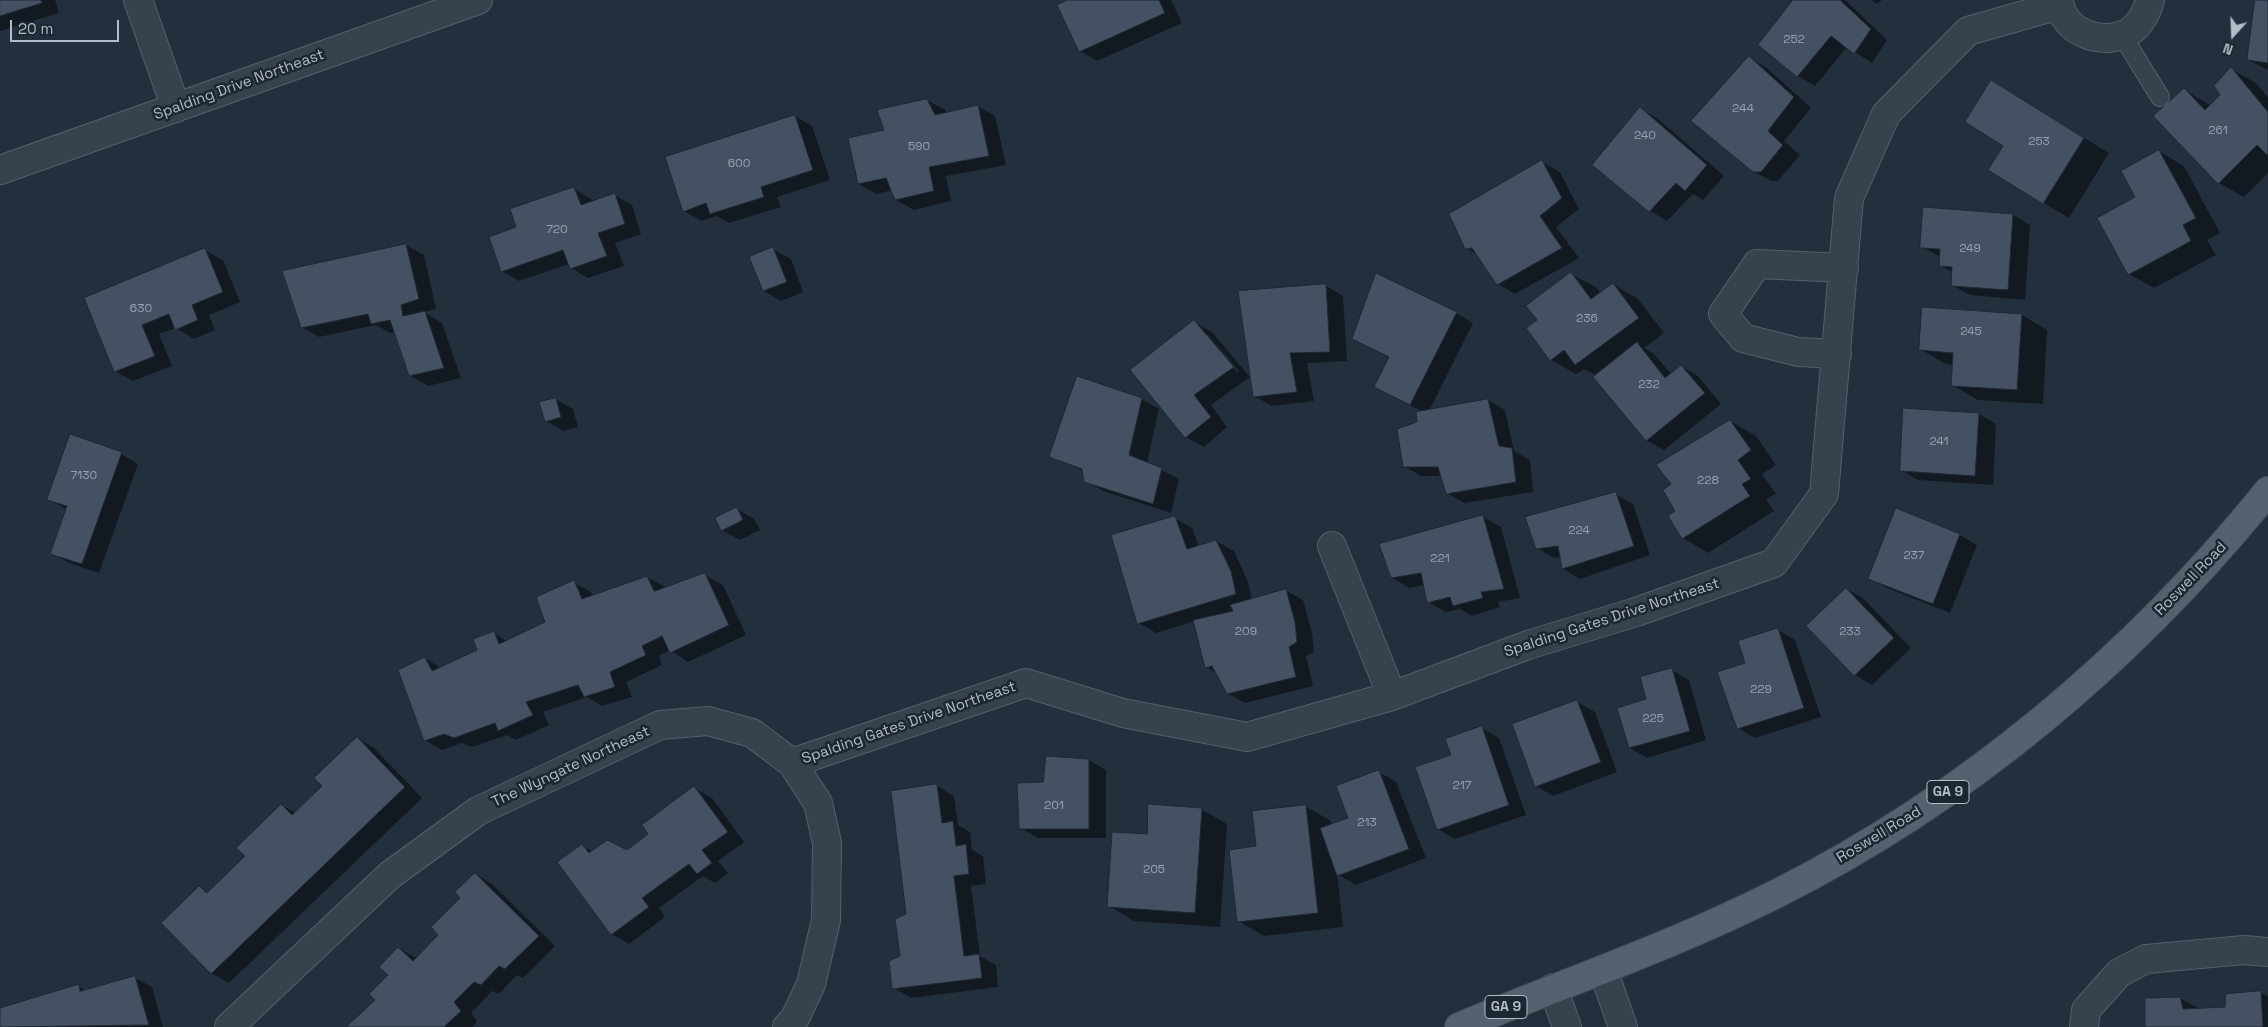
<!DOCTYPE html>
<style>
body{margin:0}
#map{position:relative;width:2268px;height:1027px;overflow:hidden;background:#242f3e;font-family:"Space Grotesk",sans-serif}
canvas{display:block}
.north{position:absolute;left:2208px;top:10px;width:50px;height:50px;-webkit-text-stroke:4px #1d2633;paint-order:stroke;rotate:200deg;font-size:14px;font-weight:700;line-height:20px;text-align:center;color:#b4bcc9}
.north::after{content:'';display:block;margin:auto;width:18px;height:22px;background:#b4bcc9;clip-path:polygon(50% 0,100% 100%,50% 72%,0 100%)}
.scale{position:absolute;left:10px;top:20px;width:109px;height:22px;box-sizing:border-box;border:2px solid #b4bcc9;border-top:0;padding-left:6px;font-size:15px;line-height:18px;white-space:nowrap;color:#b4bcc9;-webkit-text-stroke:4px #1d2633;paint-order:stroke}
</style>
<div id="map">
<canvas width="2268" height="1027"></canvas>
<div class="north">N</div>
<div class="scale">20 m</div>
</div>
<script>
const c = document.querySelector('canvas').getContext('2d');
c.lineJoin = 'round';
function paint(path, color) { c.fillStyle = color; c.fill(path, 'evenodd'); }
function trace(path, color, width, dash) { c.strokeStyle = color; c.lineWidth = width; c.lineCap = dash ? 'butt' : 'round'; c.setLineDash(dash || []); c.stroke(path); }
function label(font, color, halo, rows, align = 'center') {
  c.font = font + ' "Space Grotesk",sans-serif'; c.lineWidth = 5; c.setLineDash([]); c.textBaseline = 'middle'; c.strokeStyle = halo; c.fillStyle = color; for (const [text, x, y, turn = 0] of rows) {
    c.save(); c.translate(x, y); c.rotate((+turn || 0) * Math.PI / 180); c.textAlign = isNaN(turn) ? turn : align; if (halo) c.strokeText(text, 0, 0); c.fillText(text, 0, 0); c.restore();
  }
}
const shadow = new Path2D(`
 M0,0H55L59,13L0,31Z
 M1071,0H1171L1182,23L1097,61L1080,51Z
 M1795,0H1845L1887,40L1872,63L1847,47L1815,86L1798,76Z
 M1871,0H1882L1877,4Z
 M2257,0H2268V70L2248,60Z
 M1750,58L1767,68L1811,108L1784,141L1800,155L1778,181H1771L1753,171Z
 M2231,69L2256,83L2268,98V173L2244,197L2219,183L2185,90L2211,106L2222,96Z
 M2016,97L2109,153L2069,218L1989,170L2005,145Z
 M927,100L945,110L946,114L978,106L995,116L1006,165L946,176L951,201L914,210L896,200L892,190L877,194L859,184L885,130Z
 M1641,109L1658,119L1724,176L1703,200L1693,194L1667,221L1650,211Z
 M795,116L812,126L830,180L777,197L781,207L729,223L716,216L702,221L684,211Z
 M2159,151L2184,166L2220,233L2207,240L2216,255L2154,288L2129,274L2137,198Z
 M1542,162L1560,172L1579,209L1556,227L1579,258L1515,294L1498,284L1478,255L1466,248Z
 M574,189L591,199L593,202L615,195L632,205L641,234L615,243L624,266L588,278L571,268L569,264L519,281L502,271L518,228Z
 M2013,215L2030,225L2025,300L1970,295L1952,285L1953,273L1940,265L1941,257L1922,247Z
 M406,245L424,255L436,309L424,312L442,323L461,378L428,386L410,376L396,332L390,333L376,325L319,337L302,327Z
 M773,249L791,259L803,292L781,301L764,291Z
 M205,250L223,260L240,302L209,315L215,330L194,339L176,328L159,334L172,366L133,381L115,371L85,298Z
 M1571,274L1597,288L1601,294L1613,284L1638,299L1664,333L1644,348L1654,354L1671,374L1681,366L1698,376L1721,404L1664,450L1646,440L1597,376L1584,369L1576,374L1551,360L1539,320Z
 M1326,286L1343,296L1347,361L1307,363L1314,401L1272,406L1254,396Z
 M1456,313L1473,323L1429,411L1488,400L1505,410L1514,451L1530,460L1533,492L1464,503L1447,493L1442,476H1421L1404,466L1424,412L1393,397L1390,357L1371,348Z
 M2022,315L2047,330L2043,404L1978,400L1952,385L1953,365L1946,364L1920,349Z
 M1194,322L1212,332L1250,377L1211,405L1227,427L1204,447L1186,437L1132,370ZM1204,334H1207L1239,371L1237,372Z
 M555,399L573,409L578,427L563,431L546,421Z
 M1141,399L1159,409L1147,463L1179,479L1171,513L1103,491L1085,481L1083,471L1051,456Z
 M1979,414L1996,424L1993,485L1918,480L1901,470Z
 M1730,421L1756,436L1776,465L1762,474L1776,494L1766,499L1774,511L1708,553L1683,538L1676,511Z
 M121,454L138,464L99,573L69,563L52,553L67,510L49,499Z
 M1615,494L1633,504L1650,555L1580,579L1563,569L1561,557L1554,558L1537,548Z
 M737,509L754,519L760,530L740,540L722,530Z
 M1483,517L1501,527L1520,598L1498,602L1500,607L1472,616L1460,609L1446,612L1428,602L1424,585L1409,588L1392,578Z
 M1174,518L1192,528L1199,546L1216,541L1234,551L1248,582L1252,600L1285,590L1303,600L1312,633L1314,652L1306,656L1313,686L1245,703L1227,693L1218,674L1206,667L1195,621L1156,633L1139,623Z
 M1960,535L1977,545L1950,613L1887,588L1870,578Z
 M705,575L723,585L746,635L688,662L670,650L659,656L662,665L626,682L632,697L602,706L587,697L543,712L549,725L516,740L507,735L472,747L462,743L442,750L425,740V658L441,668L479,650L493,633L507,641L547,623L573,582L591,592L593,596L647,577L665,587Z
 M1847,589L1864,599L1911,648L1872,685L1855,675Z
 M1778,630L1795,640L1821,717L1755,738L1738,728L1747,664Z
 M1672,670L1689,680L1706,740L1647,758L1630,748L1648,700Z
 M1577,702L1595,712L1617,772L1553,796L1536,786Z
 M1482,728L1499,738L1526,815L1455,839L1438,829L1452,756Z
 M357,738L374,748L422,798L229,983L211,973L200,888L209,893L246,856L281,805L296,813L323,786Z
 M1089,760L1106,770V838H1038L1020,828Z
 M1379,772L1396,782L1426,858L1356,885L1337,874L1343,927L1264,936L1238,921L1258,847L1305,806L1331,821V825L1350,819Z
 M937,786L954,796L958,825L970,832L972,850L983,856L986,884L971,886L980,956L996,965L998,987L911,998L894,988Z
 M694,788L712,798L744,842L718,861L728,873L715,883L703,876L659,908L665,917L629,944L611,934L582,845L593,852L627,851L650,835Z
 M1201,809L1227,824L1220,927L1134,921L1109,906L1148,835Z
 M475,874L492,884L555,946L523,978L517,975L499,994L492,991L471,1013L477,1021L472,1027H348L377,1000L389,975L399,948L416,958L440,935Z
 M134,977L152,987L163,1027H0V1009L78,986L87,991Z
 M2260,992L2268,997V1027H2146L2180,998L2200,1009L2226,1008Z`);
const building = new Path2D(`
 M0,0H41L42,3L0,16Z
 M1068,0H1159L1165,13L1079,52L1057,5Z
 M1793,0H1840L1871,29L1854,54L1831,36L1797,77L1758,45Z
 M2255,0H2268V63L2247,60Z
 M1749,56L1794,97L1768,131L1783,145L1761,172H1753L1691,121Z
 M2231,67L2268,112V153L2267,155L2257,145L2218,184L2153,116L2184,88L2205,110L2220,95L2214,86Z
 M1991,80L2084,138L2043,204L1988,170L2003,146L1965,122Z
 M927,99L935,115L978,105L989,156L929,167L934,191L895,200L886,178L858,184L848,138L884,130L877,110Z
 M1640,107L1707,165L1685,191L1676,183L1649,212L1592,165Z
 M795,115L813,170L761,187L764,197L710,214L706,203L683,212L665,157Z
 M2159,150L2196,218L2183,225L2191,241L2128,275L2097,218L2135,197L2121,171Z
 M1542,160L1562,198L1540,216L1562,248L1497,285L1472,248L1465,249L1449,214Z
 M574,187L581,205L615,193L625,224L598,233L607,256L570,269L563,250L501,272L489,237L516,227L510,209Z
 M1923,207L2013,214L2008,290L1951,286L1952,267L1939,266L1940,249L1920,248Z
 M406,244L419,299L401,305L403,316L425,311L444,368L409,376L390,320L371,324L368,314L301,328L282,271Z
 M773,247L787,282L763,291L749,257Z
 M205,248L223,292L192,305L198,320L175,330L169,314L142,325L155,356L114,372L84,298Z
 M1571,272L1591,299L1613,283L1639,318L1575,365L1564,350L1550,361L1526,328L1537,320L1526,306Z
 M1376,273L1457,312L1410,405L1374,387L1389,357L1352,339Z
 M1326,284L1330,352L1290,353L1297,392L1253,397L1238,291Z
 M1922,307L2022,314L2017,390L1951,386L1953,353L1919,350Z
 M1194,320L1234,367L1194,395L1211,417L1185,438L1130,370Z
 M1637,342L1665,378L1681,365L1705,393L1646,441L1593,377Z
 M1077,376L1142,398L1129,455L1162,468L1153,504L1084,482L1082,469L1049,457Z
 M556,398L561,417L545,422L539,402Z
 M1488,399L1499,446L1512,448L1516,482L1446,494L1438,467H1403L1397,429L1417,422L1416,412Z
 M1903,408L1979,413L1975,476L1900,471Z
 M1730,420L1751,450L1738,460L1751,479L1742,484L1750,496L1682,539L1668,516L1675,511L1663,490L1671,484L1656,465Z
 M70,434L122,452L82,564L50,554L67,506L47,500Z
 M1616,492L1634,546L1562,569L1558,546L1536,549L1525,517Z
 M737,507L743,520L721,531L715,518Z
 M1896,508L1960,534L1933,604L1868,579Z
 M1483,515L1504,589L1481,592L1483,598L1453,606L1450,597L1427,603L1421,573L1391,578L1379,544Z
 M1175,516L1187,549L1216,540L1231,571L1236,594L1137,624L1111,535Z
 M705,573L729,625L670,653L662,636L642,646L646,655L610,672L615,687L584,697L578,685L526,702L533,715L498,731L495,723L454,738L444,734L424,741L398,670L425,657L432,671L477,650L473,639L494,631L499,644L545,622L536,597L574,580L582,599L647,576L654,591Z
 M1846,588L1894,638L1854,676L1806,626Z
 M1286,589L1295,622L1297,642L1289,647L1296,677L1227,694L1212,666L1205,668L1193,620L1233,611L1230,605Z
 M1778,628L1804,708L1737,729L1717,672L1745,663L1738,641Z
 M1672,668L1690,731L1629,748L1617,708L1646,699L1640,677Z
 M1577,700L1601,762L1535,787L1512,724Z
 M1482,726L1509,805L1437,830L1415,767L1451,755L1445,739Z
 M357,737L405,787L211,974L161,923L199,886L207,893L245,856L236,848L281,804L292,815L322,786L314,778Z
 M1046,756L1089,759V829H1019L1017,783L1043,782Z
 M1379,770L1409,849L1337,876L1320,828L1348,818L1336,786Z
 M937,784L942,823L953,821L956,846L966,844L969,874L954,876L964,956L979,954L982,978L892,989L889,961L900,956L895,919L906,914L891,791Z
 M694,786L728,832L702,850L712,863L697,874L689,864L642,898L649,907L611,935L557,862L582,844L589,853L607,840L627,850L648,834L642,825Z
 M1148,804L1202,808L1195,913L1107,907L1112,832L1147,834Z
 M1306,805L1318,913L1237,922L1229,850L1256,846L1252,811Z
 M475,873L539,936L505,969L499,966L481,985L474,982L454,1002L461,1011L444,1027H346L375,1000L369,994L388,975L379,967L398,947L413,961L438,935L431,927L460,898L455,892Z
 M135,976L149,1025L0,1027V1008L79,984L80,991Z
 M2261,991L2263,1027H2145V998L2180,997L2183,1009L2225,1007L2226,994Z`);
const lane = new Path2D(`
 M2122,35L2160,97`);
const street = new Path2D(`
 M138,0L176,108
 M2059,0C2062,34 2106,48 2132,30C2142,22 2147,11 2150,0
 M0,170L478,0
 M1837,354L1798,352L1743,338L1723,314L1757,264L1844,268
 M1332,546L1392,696
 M792,763L1026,683L1123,713L1247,737L1392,696L1528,645L1636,612L1774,563L1824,494L1849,198L1886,114L1968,31L2059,5
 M1603,970L1623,1027
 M1553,988L1567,1027
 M229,1027L390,875L478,811L660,725L708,721L752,733L792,763L818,803L827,843L826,920L811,984L795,1018L787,1027
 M2084,1027L2086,1010L2119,973L2146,959L2244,950L2268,952`);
const primary = new Path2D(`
 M1459,1027C1564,983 1672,946 1774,895C1966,799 2133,658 2268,491`);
const numberNames = [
 ["252",1794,40],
 ["244",1743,109],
 ["261",2218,131],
 ["240",1645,136],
 ["253",2039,142],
 ["590",919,147],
 ["600",739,164],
 ["720",557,230],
 ["249",1970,249],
 ["630",141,309],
 ["236",1587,319],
 ["245",1971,332],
 ["232",1649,385],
 ["241",1939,442],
 ["7130",84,476],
 ["228",1708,481],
 ["224",1579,531],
 ["237",1914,556],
 ["221",1440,559],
 ["209",1246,632],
 ["233",1850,632],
 ["229",1761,690],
 ["225",1653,719],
 ["217",1462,786],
 ["201",1054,806],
 ["213",1367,823],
 ["205",1154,870]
];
const shields = [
 [1948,792,42],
 [1506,1007,42]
];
const shieldNames = [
 ["GA 9",1948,792],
 ["GA 9",1506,1007]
];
const streetNames = [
 ["Spalding Drive Northeast",239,85,-20],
 ["Roswell Road",2191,579,-46],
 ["Spalding Gates Drive Northeast",1612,618,-18],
 ["Spalding Gates Drive Northeast",909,723,-19],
 ["The Wyngate Northeast",571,767,-25],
 ["Roswell Road",1879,835,-31]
];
paint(shadow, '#0007');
paint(building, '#455162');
trace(building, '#1f2835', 1);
trace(lane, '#565f6c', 20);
trace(street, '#565f6c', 30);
trace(primary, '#414a57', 30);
trace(lane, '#38414e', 18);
trace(street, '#38414e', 28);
trace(primary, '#56606e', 28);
label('12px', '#98a1af', null, numberNames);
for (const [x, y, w] of shields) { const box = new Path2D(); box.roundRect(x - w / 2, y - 11.5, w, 23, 4); c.fillStyle = '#1d2633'; c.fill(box); trace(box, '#b4bcc9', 1); }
label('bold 14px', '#b4bcc9', null, shieldNames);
label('15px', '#b4bcc9', '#1d2633', streetNames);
</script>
